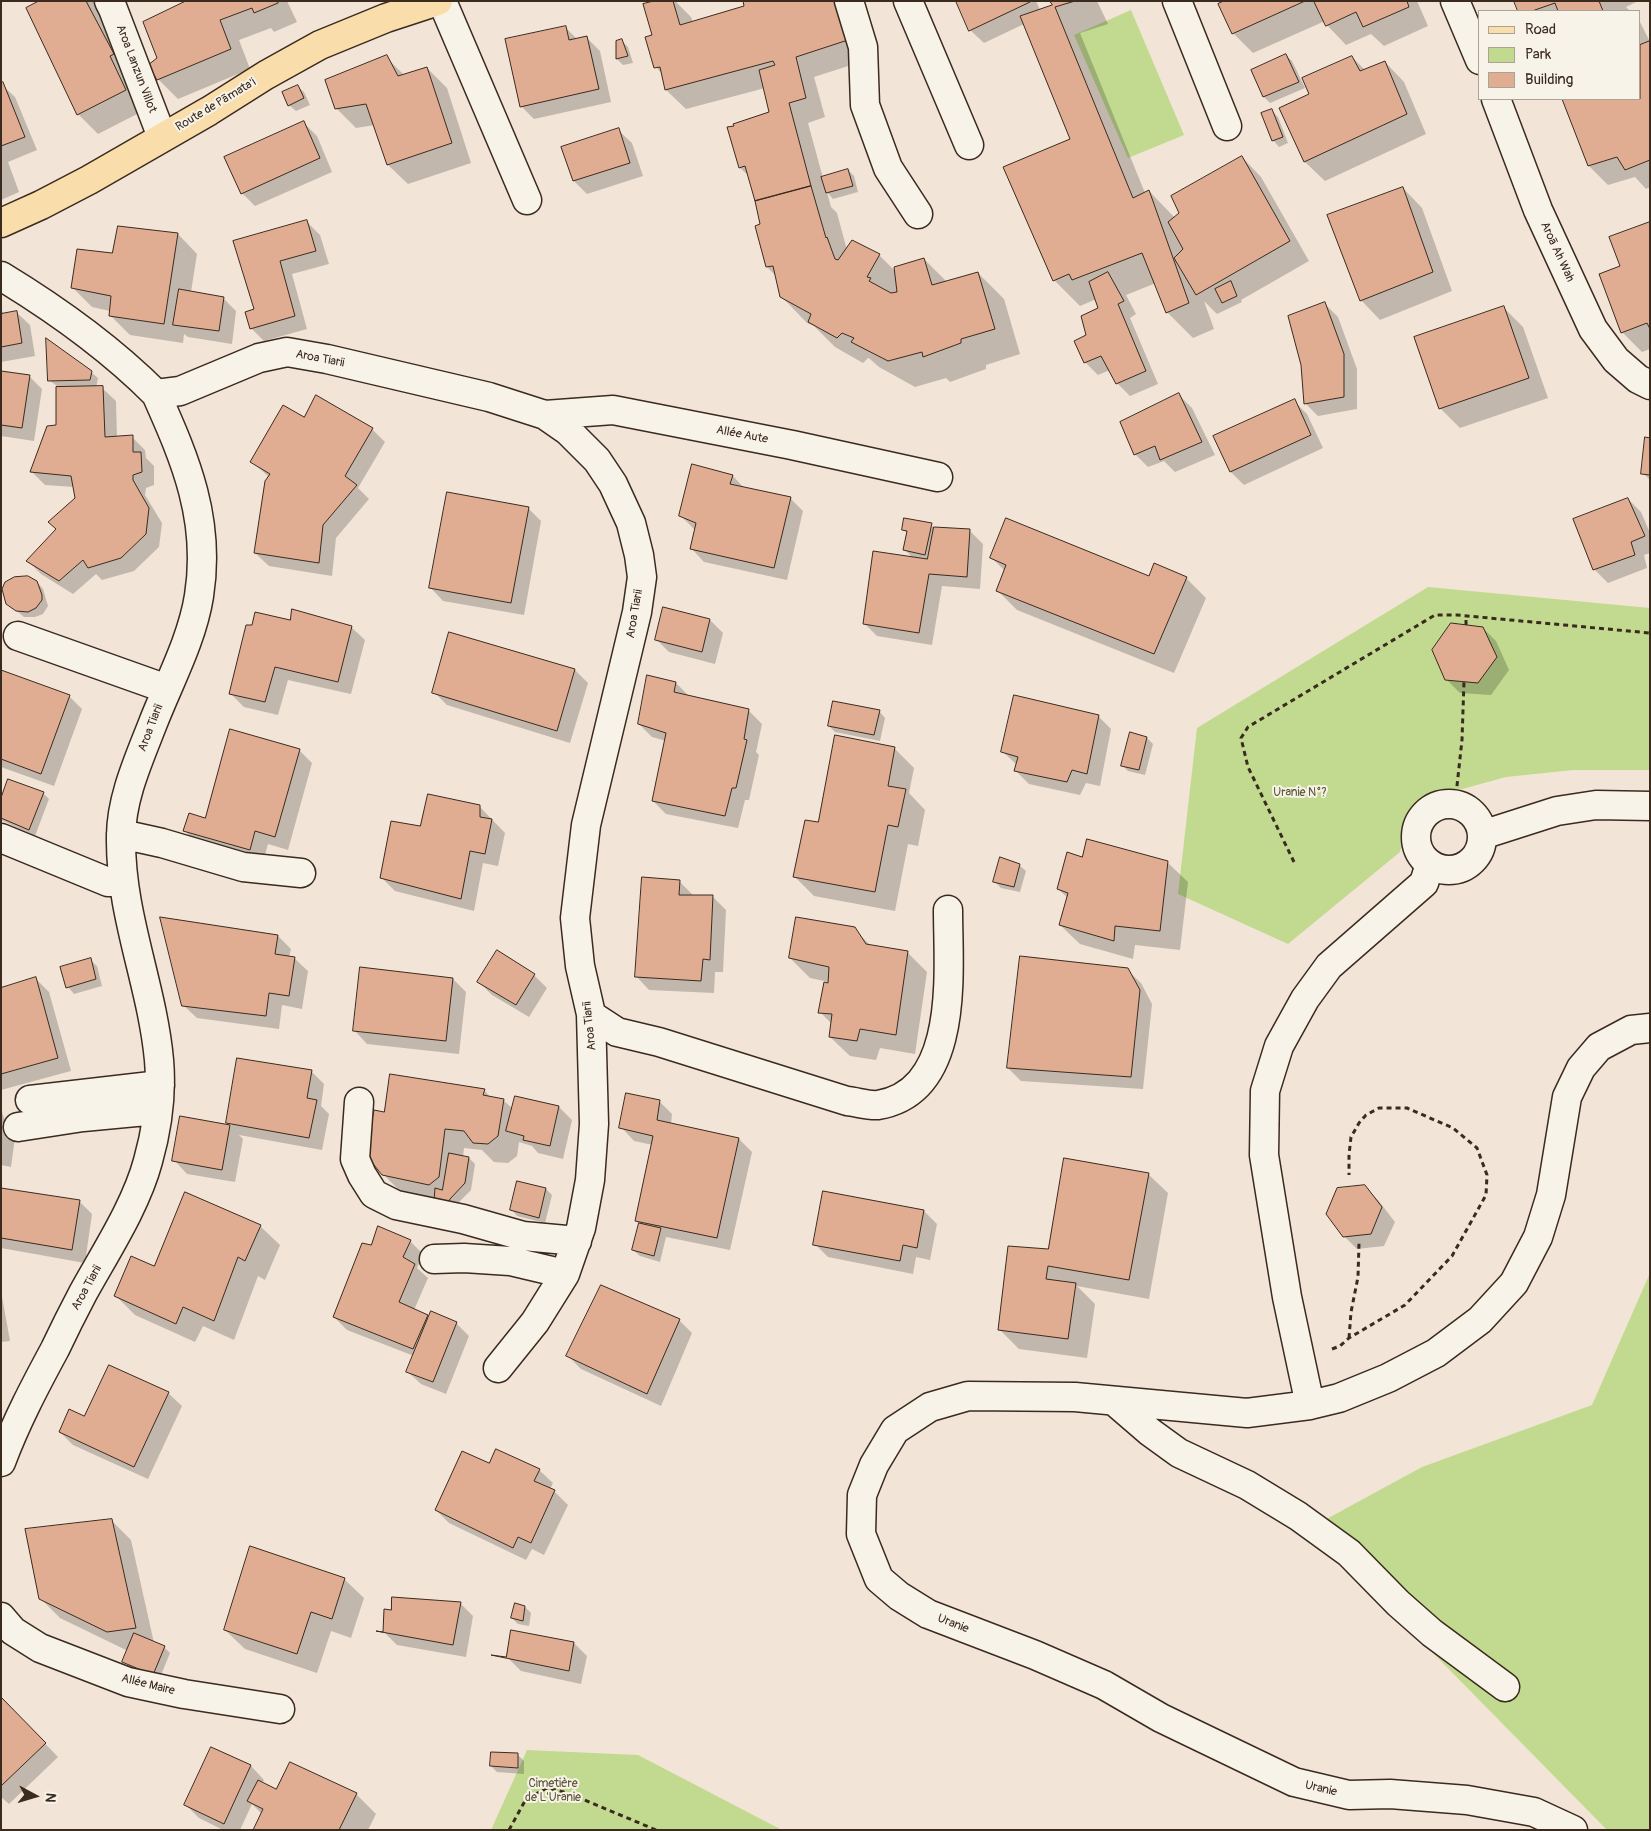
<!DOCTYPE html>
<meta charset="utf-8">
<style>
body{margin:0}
#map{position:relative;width:1651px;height:1831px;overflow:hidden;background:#f2e5d7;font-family:Pangolin,sans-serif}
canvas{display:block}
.frame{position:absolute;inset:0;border:2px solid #3b2a1e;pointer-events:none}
.legend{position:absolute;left:1478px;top:10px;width:162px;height:90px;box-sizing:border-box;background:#f7f3e8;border:1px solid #aca397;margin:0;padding:6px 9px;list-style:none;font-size:15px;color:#3b2a1e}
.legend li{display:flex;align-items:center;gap:10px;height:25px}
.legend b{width:25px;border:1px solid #aca397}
.north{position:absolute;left:10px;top:1771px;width:50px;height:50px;-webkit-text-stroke:4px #f7f3e8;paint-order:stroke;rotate:96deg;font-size:14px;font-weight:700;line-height:20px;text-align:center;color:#3b2a1e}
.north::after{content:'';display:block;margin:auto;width:18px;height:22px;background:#3b2a1e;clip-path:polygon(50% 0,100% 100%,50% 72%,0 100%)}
</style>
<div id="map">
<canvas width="1651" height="1831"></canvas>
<div class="frame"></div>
<ul class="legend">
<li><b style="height:6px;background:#f9ddab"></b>Road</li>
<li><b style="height:14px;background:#c2da90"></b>Park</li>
<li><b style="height:14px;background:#e0ad93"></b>Building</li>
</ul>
<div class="north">N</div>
</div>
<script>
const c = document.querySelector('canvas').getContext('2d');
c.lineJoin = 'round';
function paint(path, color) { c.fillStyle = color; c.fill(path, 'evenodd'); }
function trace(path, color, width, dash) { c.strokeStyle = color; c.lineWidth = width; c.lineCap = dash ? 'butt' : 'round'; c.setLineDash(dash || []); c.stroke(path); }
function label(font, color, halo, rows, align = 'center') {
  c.font = font + ' Pangolin,sans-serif'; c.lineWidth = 4; c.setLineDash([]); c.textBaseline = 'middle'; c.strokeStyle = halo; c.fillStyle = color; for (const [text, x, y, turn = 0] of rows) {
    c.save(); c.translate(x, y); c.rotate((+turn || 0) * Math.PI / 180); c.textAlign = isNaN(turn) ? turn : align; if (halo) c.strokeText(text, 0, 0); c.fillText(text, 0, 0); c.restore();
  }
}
const green = new Path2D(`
 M1131,10L1184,135L1128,158L1074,35Z
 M1428,587L1650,608V770H1573L1506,777L1426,799L1408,823L1400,852L1288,944L1178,894L1197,728Z
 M1650,1273V1830H1607L1310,1528L1422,1467L1592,1405Z
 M527,1750L638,1755L782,1830H491Z`);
const shadow = new Path2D(`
 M42,1H93L96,4L133,74L145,110L98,134L78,114L28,8Z
 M189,1H287L297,22L274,32L271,28L239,40L250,69L178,99L158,79L159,59Z
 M659,1H675L691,17L693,22L850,1L870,59L814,77L825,117L808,123L823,178L848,170L854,176L858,192L833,199L827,192L831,207L837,213L847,250L879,255L895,271L924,259L947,282L978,273L1004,299L1020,354L986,365V369L950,382L946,378L915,387L879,367L870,359L868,358L863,363L835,347L814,326L807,323L781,296L776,276L767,267L756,227L762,225L749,176L740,168L735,127L771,112L765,88L686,109L666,90L663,75L656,67L654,36Z
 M958,1H1036L1040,10L1053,5L1051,1H1097L1108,24L1080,33L1145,193L1149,191L1175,218L1242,157L1261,177L1309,261L1241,300L1242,302L1217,314L1204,301L1214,329L1193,338L1167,312L1156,283L1126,295L1136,314L1130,318L1158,384L1130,396L1117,383L1110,370L1098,375L1085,362L1088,336L1100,309L1098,304L1094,300L1080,306L1054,280L1072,140L1024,24L984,43L970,30Z
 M1227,1H1417L1428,26L1384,46L1371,34L1346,45L1327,25L1325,21L1253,53L1233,33Z
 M1515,1H1638L1626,7L1630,11H1519Z
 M1640,22L1650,42V187L1646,189L1635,177L1608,185L1589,166L1563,99H1640Z
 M565,27L578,40L587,38L600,51L611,102L534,119L521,106Z
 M622,41L628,47L633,63L623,65L617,59V42Z
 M1286,55L1292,61L1305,88L1270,103L1264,97L1253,71Z
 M386,57L405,76L427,68L447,88L471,163L408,184L388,165L375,125L356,128L336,108Z
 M1352,57L1365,70L1385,62L1404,82L1426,134L1325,181L1305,162L1281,108L1311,94Z
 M1,84L15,97L37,150L8,162L19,192L1,200Z
 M297,86L304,92L310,105L296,111L289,105Z
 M1271,110L1278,117L1288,143L1279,147L1273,140Z
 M304,123L317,136L332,172L255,206L242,193Z
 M618,130L632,143L643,176L587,194L574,181Z
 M1403,188L1422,208L1452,291L1380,320L1361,300Z
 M307,222L320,235L329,264L292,274L307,329L264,341L251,328L255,310L235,242Z
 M1650,223V349L1642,352L1622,332V267Z
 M178,234L197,254L191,292L223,298L236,311L232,344L188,337L184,334L183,343L130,335L110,315V311L92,307L72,287L113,254Z
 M1325,304L1338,317L1357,369V409L1318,416L1305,403Z
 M1503,307L1523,327L1548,398L1460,428L1440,408Z
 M1,311L5,314L16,312L30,325L35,356L1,362Z
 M1,372L29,376L42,389L34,441L1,436Z
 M91,372L98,378L96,388H102L116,401L117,438L132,437L145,450L146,458L154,466V485L146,488L145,495L162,523L159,547L134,571L102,580L96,574L73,594L41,574L28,561L57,529L76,498L74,487L45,485L32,472L58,427L57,386L49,380Z
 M1179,395L1192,408L1215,455L1175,472L1164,461L1148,467L1135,454Z
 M1294,401L1307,414L1323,448L1244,485L1231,472L1214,436Z
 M305,418L372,429L385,442L358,488L369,499L336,538L332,576L269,566L255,553L269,477L251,461Z
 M1650,439V480L1643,473Z
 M733,476L745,489L790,498L803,511L787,580L704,562L691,548L695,530L681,516Z
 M1628,499L1641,512L1650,533V553L1644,555L1647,568L1608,583L1595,570L1574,520Z
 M528,508L541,521L524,615L443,601L430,587Z
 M931,525L934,528L970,531L983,544L980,589L942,586L932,645L877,636L864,623L913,558L905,550L908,534L904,530Z
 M992,558L1150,577L1186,578L1206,598L1174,673L1017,610L997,590L1005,571Z
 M37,582L43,589L48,606L43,614L35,617H24L7,603Z
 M710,620L723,633L715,664L669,652L656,639Z
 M291,622L351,627L365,640L351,694L288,680L278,715L244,707L230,693Z
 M1483,628L1496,641L1509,670L1491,695L1460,693L1446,679Z
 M575,670L588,683L570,743L447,705L434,692Z
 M1,671L69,696L82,709L54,786L1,767Z
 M676,683L689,696L749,711L762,724L756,752L759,755L749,800H745L738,828L666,814L653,801L666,741L652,737L639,724Z
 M879,711L885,718L880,741L835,732L829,726Z
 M1098,716L1111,729L1100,786L1086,783L1080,795L1029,784L1016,771L1017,765L1002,751Z
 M1147,738L1153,744L1145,775L1128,771L1122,765Z
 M894,748L914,768L909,793L925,810L918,846L908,844L895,911L814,896L795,877L819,824Z
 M299,750L312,763L288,850L268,844L263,862L198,844L185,831L206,819Z
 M43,793L49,799L35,836L1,820V802Z
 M479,806L505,833L498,866L483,863L474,911L395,891L382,878L420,827Z
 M1083,858L1168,863L1188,882L1180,950L1135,945L1133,959L1080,944L1060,925L1068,898L1058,889Z
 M1019,865L1026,871L1020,892L1001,888L995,882Z
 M679,881L692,894V896L713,897L726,910L723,972H715L714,993L649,990L636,976Z
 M854,929L872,947L907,952L927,972L915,1054L880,1048L876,1060L850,1056L830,1037L832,1024L820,1012L829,982L810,978L790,958Z
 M278,936L291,949L289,957L294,958L308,971L302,1009L282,1005L279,1029L197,1018L183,1005Z
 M90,960L97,966L102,986L74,994L68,987Z
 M1127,970L1141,983L1152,1004L1143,1089L1021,1081L1008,1068Z
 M534,975L547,988L529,1017L492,995L479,982Z
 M36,979L49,992L71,1071L1,1090V989Z
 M453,979L466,992L459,1054L367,1044L354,1030Z
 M311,1071L324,1084L321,1106L329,1114L322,1150L239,1135L243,1139L235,1182L187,1174L174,1160L181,1117L232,1126L227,1122Z
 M484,1090L491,1098L503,1100L513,1109L559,1107L572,1120L563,1159L538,1153L532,1146L519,1142L517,1156L508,1163L494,1162L482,1150L464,1148L463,1157L469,1158L475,1164L471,1190L456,1205L403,1194L383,1174L373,1121L385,1114Z
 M659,1101L672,1114L671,1124L739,1139L752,1152L730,1250L666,1237L660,1262L640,1256L633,1250L640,1224L636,1221L653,1145L634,1141L621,1127Z
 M1,1109L4,1118L16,1130L11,1167L1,1165Z
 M1148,1174L1168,1193L1149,1299L1077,1286L1095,1304L1087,1358L1019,1349L1000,1330L1049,1251Z
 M1364,1186L1378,1200L1395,1222L1384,1246L1357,1249L1344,1236Z
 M1,1189L79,1201L92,1214L85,1263L1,1248Z
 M546,1189L552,1195L545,1223L517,1216L511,1209Z
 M924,1211L937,1224L930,1260L916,1257L913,1274L828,1257L815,1244Z
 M260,1226L280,1245L265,1280L258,1276L234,1340L203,1326L195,1342L135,1315L115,1295L154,1267Z
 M410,1241L423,1254L417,1268L428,1278L414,1310L429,1318L456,1323L469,1336L446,1394L421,1384L407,1371L414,1356L347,1330L334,1317L372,1247Z
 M1,1291L10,1341L1,1342Z
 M679,1320L692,1333L661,1406L581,1369L568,1356Z
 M168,1393L182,1406L148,1479L73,1445L60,1432L85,1418Z
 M496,1450L539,1470L553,1483L550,1489L554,1491L568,1505L544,1555L532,1549L526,1560L449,1523L436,1510L490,1465Z
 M111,1520L131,1540L154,1643L164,1647L170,1653L159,1680L130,1668L124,1661L128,1651L60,1618L40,1598Z
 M344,1579L364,1598L351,1638L331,1631L317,1673L245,1649L225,1630Z
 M460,1603L473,1616L466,1657L397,1645L384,1632L392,1611Z
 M525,1607L531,1613L529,1626L518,1624L512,1618Z
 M574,1643L587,1656L581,1684L521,1671L508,1658Z
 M1,1698L58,1757L9,1804L1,1797Z
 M212,1748L251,1766L264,1780L262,1783L277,1791L356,1794L376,1814L368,1830H254L262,1814L252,1804L240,1830H223L199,1818L186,1805Z
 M517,1754L524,1761V1774L497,1772L491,1766Z`);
const building = new Path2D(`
 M39,1H86L114,54L110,56L126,90L77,115L26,8Z
 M186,1H278V3L254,13L252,8L220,20L231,49L157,80L148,65L157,58L143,22Z
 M654,1H673L680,25L744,6L743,1H839L851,39L796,57L806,98L789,103L811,186L755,201L745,166L739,168L727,127L734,126L733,124L769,112L759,70L775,65L773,61L665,90L660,67L654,68L645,37L652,35L643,4Z
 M956,1H1030V2L969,31Z
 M1050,1H1075L1055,7L1133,198L1149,190L1189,303L1166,313L1142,253L1072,280L1069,274L1053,281L1003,167L1070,139L1020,16L1052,5Z
 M1224,1H1305L1232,34L1218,4Z
 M1314,1H1407L1409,7L1363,27L1356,12L1326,26Z
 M1514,1H1599L1603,11H1558L1555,3L1532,11H1518Z
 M566,26L569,40L587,36L599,89L520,107L505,39Z
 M622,39L628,56L616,59V41Z
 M1650,41V160L1625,170L1617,157L1588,166L1562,99H1640V45Z
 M1286,54L1299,82L1263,97L1251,70Z
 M387,55L398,76L427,67L452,143L387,165L366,104L335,109L325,80Z
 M1352,56L1360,71L1385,61L1407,114L1304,162L1279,108L1309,94L1302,78Z
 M3,82L25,137L1,146V83Z
 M298,85L304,98L288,106L282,92Z
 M1272,109L1283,137L1272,141L1261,113Z
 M304,121L320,158L241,194L224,157Z
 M619,128L630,163L573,181L561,147Z
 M1242,156L1290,241L1196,295L1174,258L1183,249L1168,222L1179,213L1171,196Z
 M848,169L853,186L826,193L821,177Z
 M811,186L826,238L827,237L835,259L838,260L852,240L880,254L867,277L871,278L869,281L891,293L897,292L894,267L924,258L932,285L978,272L995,329L961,339V343L923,357L922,352L888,361L851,342L854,338L842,333L837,338L808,322L811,314L780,297L773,266L766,267L755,226L760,224L755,201Z
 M1403,187L1433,272L1360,301L1327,215Z
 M307,220L316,251L280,261L295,316L250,329L245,312L254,309L233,241Z
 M1650,222V329L1647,323L1621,333L1599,274L1620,266L1609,237Z
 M118,226L178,233L164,324L109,316L111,296L71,288L77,249L112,253Z
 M1108,272L1124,301L1118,304L1146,371L1116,384L1101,356L1084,363L1074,341L1086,335L1081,316L1098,308L1089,282Z
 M1231,281L1237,296L1222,303L1215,289Z
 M179,289L224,297L219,331L173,325Z
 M1325,302L1344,354V397L1304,404L1301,365L1288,316Z
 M1504,306L1529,378L1439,409L1414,337Z
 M17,311L22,343L1,347V314Z
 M46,338L92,371L90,380L48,381Z
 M1,371L30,375L22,428L1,425Z
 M103,386L105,437L133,435V452H141L142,472L133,475V480L149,508L146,534L121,558L88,568L83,560L59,581L26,561L56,529L48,522L75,498L71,476L30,472L47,426L56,425V387Z
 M1179,393L1202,442L1160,460L1155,446L1134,455L1120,422Z
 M316,395L373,428L345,476L357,485L323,525L319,563L254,553L265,481L270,474L250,462L283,405L304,417Z
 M1295,399L1311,435L1230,472L1213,436Z
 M1645,437L1650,438V475L1641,474Z
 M692,464L733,475L730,484L791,497L774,568L690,549L696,523L679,516Z
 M447,492L529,507L511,603L429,588Z
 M1628,498L1645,536L1631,542L1635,555L1593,570L1573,519Z
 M904,518L932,523L925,555L903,550L907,531L902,530Z
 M1006,518L1149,576L1154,563L1187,577L1154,654L996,591L1006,565L990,558Z
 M934,527L970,529L967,577L929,574L919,633L863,624L873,551L927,559Z
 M28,576L37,581L42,595V600L36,608L28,612L16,611L6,604L2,589L5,582L14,577Z
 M663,607L710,619L702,652L655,640Z
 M292,609L352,626L338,682L275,667L265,702L229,694L246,625H252L255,612L290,620Z
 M1451,623L1483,627L1497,657L1478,683L1445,680L1432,650Z
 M449,632L575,669L557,731L432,693Z
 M1,670L70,695L41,774L1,759Z
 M647,675L676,682L674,692L749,709L744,739L747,740L736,788H732L725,816L652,801L666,733L638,724Z
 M1014,695L1099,715L1087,774L1072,770L1067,782L1014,771L1018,757L1001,752Z
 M833,701L880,710L874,735L828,726Z
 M230,729L300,749L275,837L255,831L250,850L183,831L189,813L205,818Z
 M1130,732L1147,737L1139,770L1121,766Z
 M835,735L895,747L888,786L906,789L898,827L888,825L875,892L793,877L805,820L818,822Z
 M8,779L44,792L29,830L1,818V798Z
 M428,794L480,805V817L492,819L485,854L470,851L461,899L380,878L391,821L420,826Z
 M1087,839L1168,861L1160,931L1115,926L1114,941L1059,925L1068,893L1057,889L1067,852L1082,857Z
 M1000,857L1020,864L1014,887L993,882Z
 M642,877L680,880L679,895H713L710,960L703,959L701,981L635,977Z
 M160,917L278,935L275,954L295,957L289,996L269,993L266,1016L182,1006Z
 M796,917L855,927L866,944L908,951L896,1035L860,1029L857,1041L829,1037L832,1014L818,1013L824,982L828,983L829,967L789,958Z
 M497,950L535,974L516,1005L477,982Z
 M1020,956L1128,968L1140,990L1131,1077L1007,1068Z
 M91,958L96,979L66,988L60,967Z
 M360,967L453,978L446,1041L353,1031Z
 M36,977L58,1058L1,1074V988Z
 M237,1058L312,1070L307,1098L317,1100L309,1138L226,1123Z
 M390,1074L485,1089L483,1095L504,1099L498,1136L488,1144L473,1143L464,1131L445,1129L439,1177L429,1185L382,1175L366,1155V1119L372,1120L374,1110L384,1112Z
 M626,1093L660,1100L657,1120L739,1138L717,1238L635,1221L653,1136L619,1128Z
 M515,1096L559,1106L550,1146L523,1140L524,1136L506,1131Z
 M180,1116L230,1125L222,1170L172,1161Z
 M449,1153L469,1157L465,1183L450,1199L447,1204L434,1201L435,1188L442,1190Z
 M1064,1158L1149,1173L1129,1280L1048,1266L1046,1279L1076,1283L1068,1339L998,1330L1008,1246L1048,1249Z
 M517,1181L546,1188L539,1218L510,1210Z
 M1365,1185L1382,1207L1371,1234L1343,1237L1326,1214L1337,1188Z
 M1,1188L80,1200L72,1250L1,1238Z
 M823,1191L924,1210L917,1248L903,1245L900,1261L813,1245Z
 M185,1192L261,1225L245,1261L238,1257L214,1321L183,1307L176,1324L114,1296L131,1256L154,1266Z
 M639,1223L661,1228L654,1256L632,1250Z
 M378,1226L411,1240L403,1257L415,1264L399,1302L428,1315L413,1349L333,1317L362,1243L371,1245Z
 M601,1285L680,1319L647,1394L566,1356Z
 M431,1311L457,1322L433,1382L406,1372Z
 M109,1365L169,1392L134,1467L59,1432L69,1409L84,1416Z
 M496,1449L540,1469L534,1481L555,1490L531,1543L518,1537L513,1548L435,1510L462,1451L489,1463Z
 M112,1519L136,1628L107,1632L39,1599L25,1529Z
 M250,1546L345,1578L332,1619L311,1612L297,1654L224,1630Z
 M392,1597L461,1602L453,1645L376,1631L383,1632L384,1609L391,1610Z
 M515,1603L525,1606L523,1621L511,1618Z
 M511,1630L574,1642L569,1671L491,1655L506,1657Z
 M134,1633L165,1646L153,1675L122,1662Z
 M1,1697L46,1743L1,1786Z
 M211,1747L251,1765L224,1824L184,1805Z
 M491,1752L518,1753V1768L490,1766Z
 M290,1762L357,1793L339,1830H253L263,1809L247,1801L258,1780L276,1789Z`);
const path = new Path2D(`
 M1466,625V616
 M1455,804L1462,740L1464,681
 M1294,862L1248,767L1241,738L1248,727L1435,615H1457L1650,633
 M1349,1338L1351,1312L1358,1277L1359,1243
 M1332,1349L1340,1346L1349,1338L1405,1305L1452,1256L1486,1195L1487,1175L1477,1148L1453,1128L1407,1108H1379L1366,1115L1359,1123L1351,1137L1349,1155V1175
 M509,1830L526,1799L547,1788L568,1793L656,1830`);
const minor = new Path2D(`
 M109,1L113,9L162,137
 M442,1L527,200
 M849,1L863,47L865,105L888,168L918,214
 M908,1L969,145
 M1177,1L1227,126
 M1455,1L1480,60
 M1496,99L1538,210L1593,329L1616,360L1638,379L1650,385
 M1,276C57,310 110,348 156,394L180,391L259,358L287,352L327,359L489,397L545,415L568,431L597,460L613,484L631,523L639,555L642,577L637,612L586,825L575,918L580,966L591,1014L594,1124L590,1180L581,1228L565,1274L535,1322L498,1368
 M545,415L613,410L792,445L938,477
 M18,636L167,689
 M1416 837a33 33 0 1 1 66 0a33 33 0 1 1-66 0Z
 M121,834L162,843L243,867L301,873
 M1482,835L1557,811L1596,805L1650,806
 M1,838L108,882L122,881
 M591,1015L617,1032L659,1042L847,1101C857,1102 869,1106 878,1105C961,1091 948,971 948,910
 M30,1100L160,1085
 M359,1102L355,1159L362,1175L374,1194L396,1205L463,1219L523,1236L577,1241
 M18,1127L83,1117L157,1110
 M434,1259L464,1258L510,1261L565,1274
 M1114,1401L1150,1432L1179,1453L1247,1485L1298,1516L1349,1553L1398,1603L1432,1633L1505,1687
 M1310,1405L1287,1297L1264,1155L1265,1091L1279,1046L1305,999L1329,966L1424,883L1430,864
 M1,1462C16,1422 35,1386 55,1349C64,1330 73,1312 83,1293C105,1253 136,1206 148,1161C157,1129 162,1094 159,1060C152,984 120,915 121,837C121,798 139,759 153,723C169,682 192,640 199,596C211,520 186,461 156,394
 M1,1617L13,1631L40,1648L128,1682L184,1694L280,1709
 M1573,1830L1534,1812L1467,1800L1390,1794L1349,1795L1294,1782L1161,1718L1104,1685L1035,1655L928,1614L899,1596L879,1579L861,1534L862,1495L874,1465L895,1430L930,1407L968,1396L1075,1397L1247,1413L1310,1405L1339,1398L1388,1378L1436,1353L1480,1320L1514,1283L1538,1237L1551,1195L1567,1097L1581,1068L1599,1047L1631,1030L1650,1028`);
const major = new Path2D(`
 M1,223L41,205L89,180L209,111L266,75L320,45L386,18L438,1`);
const streetNames = [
 ["Aroa Lanzun Villot",136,69,69],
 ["Route de Pāmata'i",216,105,-31],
 ["Aroā Ah Wah",1557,252,65],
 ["Aroa Tiarii",320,359,11],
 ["Allée Aute",742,435,11],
 ["Aroa Tiarii",635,614,-80],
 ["Aroa Tiarii",151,728,-69],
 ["Aroa Tiarii",590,1026,-96],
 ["Aroa Tiarii",87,1288,-61],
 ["Uranie",953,1624,21],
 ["Allée Maire",148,1685,14],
 ["Uranie",1321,1789,13]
];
const parkNames = [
 ["Uranie N°?",1300,793],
 ["Cimetière",553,1784],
 ["de L'Uranie",553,1798]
];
paint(green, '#c2da90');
paint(shadow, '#0003');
paint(building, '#e0ad93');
trace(building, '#3b2a1e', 1);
trace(minor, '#3b2a1e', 31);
trace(major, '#3b2a1e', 31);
trace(path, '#3b2a1e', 3, [5, 4]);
trace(minor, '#f7f3e8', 28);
trace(major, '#f9ddab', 28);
label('12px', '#3b2a1e', '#f7f3e8', streetNames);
label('12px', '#5d563a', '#f7f3e8', parkNames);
</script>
